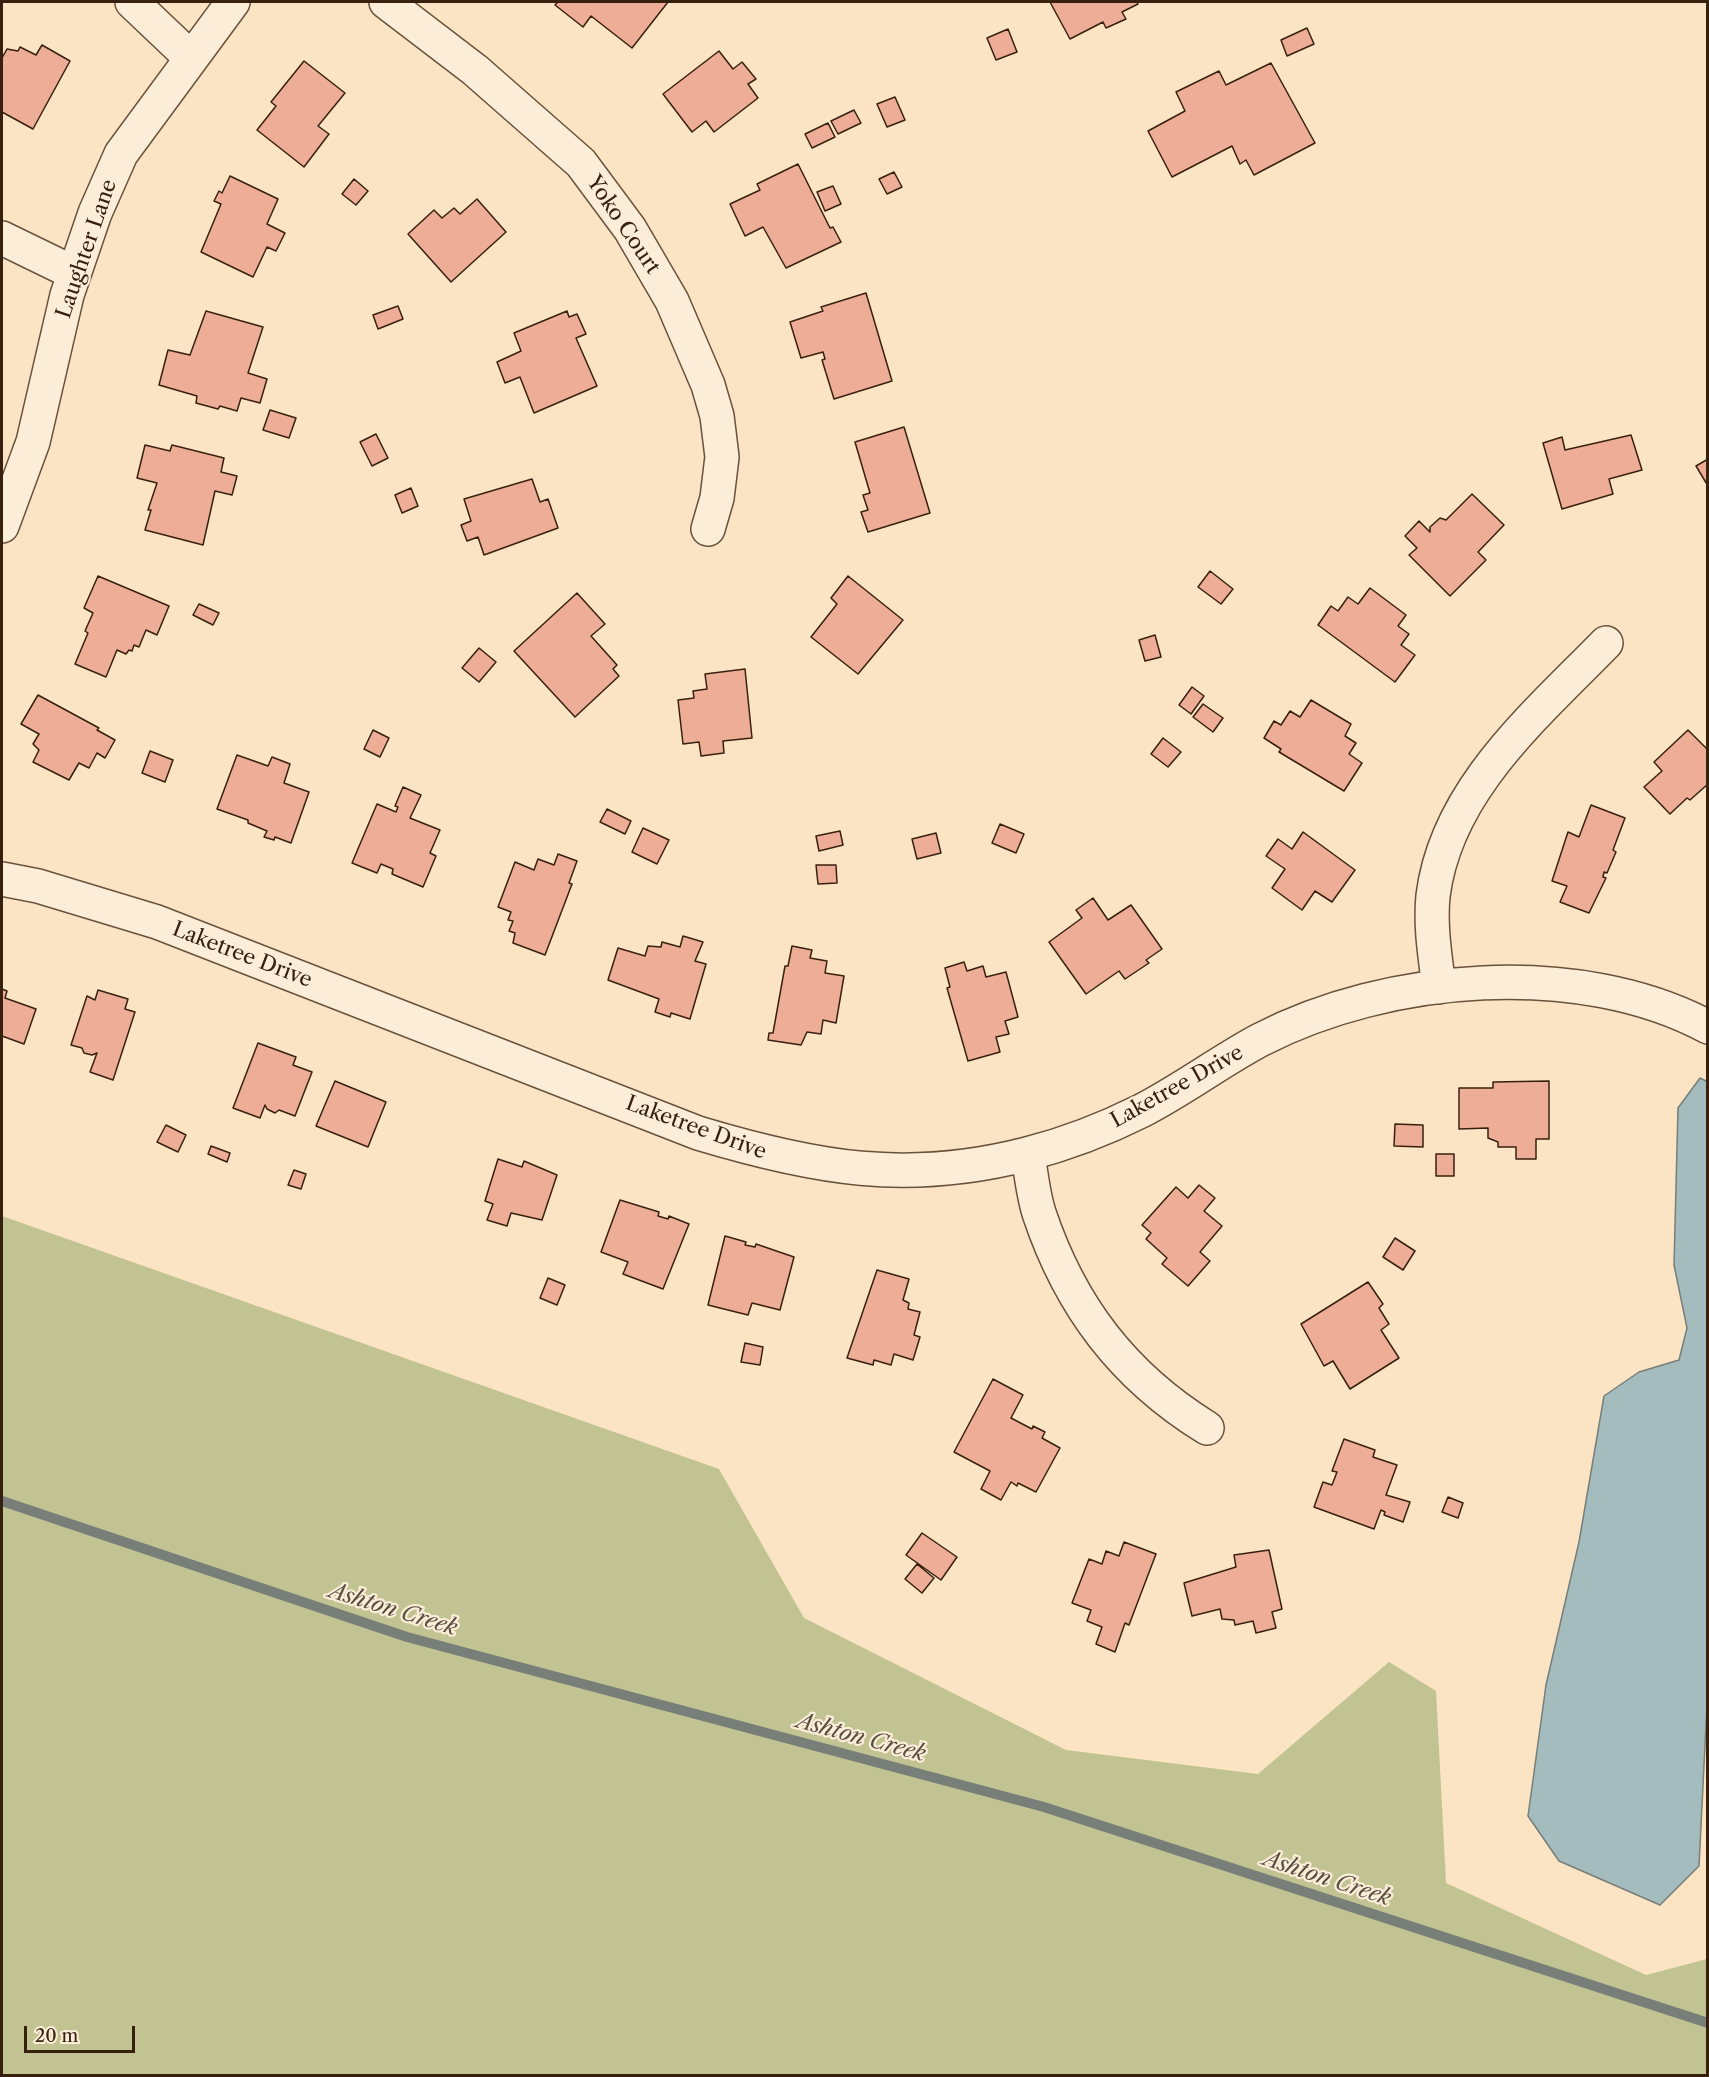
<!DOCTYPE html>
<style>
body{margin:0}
#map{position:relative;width:1709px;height:2077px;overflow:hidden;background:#fbe4c3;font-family:"Libre Caslon Text",serif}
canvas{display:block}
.frame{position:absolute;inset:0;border:3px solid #37210e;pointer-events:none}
.scale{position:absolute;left:24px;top:2026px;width:111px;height:27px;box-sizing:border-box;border:3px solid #37210e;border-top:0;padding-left:8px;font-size:18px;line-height:21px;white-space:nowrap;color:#37210e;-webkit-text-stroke:4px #fcedd8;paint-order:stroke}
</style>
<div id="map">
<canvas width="1709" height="2077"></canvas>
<div class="frame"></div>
<div class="scale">20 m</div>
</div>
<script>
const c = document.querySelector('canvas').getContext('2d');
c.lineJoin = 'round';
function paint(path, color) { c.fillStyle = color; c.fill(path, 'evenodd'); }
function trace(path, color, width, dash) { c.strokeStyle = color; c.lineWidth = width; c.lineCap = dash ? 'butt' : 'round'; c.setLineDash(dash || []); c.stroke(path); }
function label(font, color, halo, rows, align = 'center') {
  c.font = font + ' "Libre Caslon Text",serif'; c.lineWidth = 4.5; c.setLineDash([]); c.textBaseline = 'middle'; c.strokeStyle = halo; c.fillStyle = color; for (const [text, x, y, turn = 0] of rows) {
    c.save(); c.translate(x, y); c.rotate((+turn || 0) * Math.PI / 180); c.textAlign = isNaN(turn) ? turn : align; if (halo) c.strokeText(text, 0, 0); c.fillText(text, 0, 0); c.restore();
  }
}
const green = new Path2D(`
 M2,1216L719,1469L804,1618L1066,1750L1258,1774L1389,1662L1436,1691L1446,1883L1646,1975L1707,1959V2075H2Z`);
const water = new Path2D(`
 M1700,1078L1708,1082V1685L1699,1866L1660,1905L1559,1861L1528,1816L1546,1685L1579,1542L1604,1396L1639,1372L1679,1360L1687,1328L1674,1265L1678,1108Z`);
const stream = new Path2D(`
 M2,1501L407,1637L1044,1807L1708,2023`);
const building = new Path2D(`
 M558,2H668L632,48L591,16L583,27L555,5Z
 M1050,2H1137L1138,4L1122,12L1126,19L1106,28L1103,22L1070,39Z
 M1307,28L1314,44L1287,56L1281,40Z
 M1008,29L1017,52L996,60L987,38Z
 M42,45L70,61L33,129L2,112V58L7,49L18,51L20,47L36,55Z
 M719,51L733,69L742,62L756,79L748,84L758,98L714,132L706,121L692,132L663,94Z
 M304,61L345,93L318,126L329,134L304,167L257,130L276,106L271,102Z
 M1271,63L1315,143L1254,175L1246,160L1240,164L1232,146L1172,177L1148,131L1185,111L1176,92L1219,71L1226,85Z
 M895,97L905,120L887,127L877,104Z
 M854,110L861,123L838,134L831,121Z
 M828,123L835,137L812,148L805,134Z
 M798,164L830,228L833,227L841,242L786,268L763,227L745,236L730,204L760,190L757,184Z
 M894,172L902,187L887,194L879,179Z
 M230,176L278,199L267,224L285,233L276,251L267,247L253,277L201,252L221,204L214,201L219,191L222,193Z
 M354,179L368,191L356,205L342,194Z
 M833,186L841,204L825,211L817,192Z
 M477,199L506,232L451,282L408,234L434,210L442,218L454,208L460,214Z
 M866,293L892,381L834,399L822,360L825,359L823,352L801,358L790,322L823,311L821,307Z
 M398,306L403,319L378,329L373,315Z
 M206,311L263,327L248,373L267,379L260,403L241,398L237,411L220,406L218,409L196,403L197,396L159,385L168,350L190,355Z
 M567,311L569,317L577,314L586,334L576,338L597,386L534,413L520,377L505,383L497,362L521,351L514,333Z
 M270,410L296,418L289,438L263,430Z
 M904,427L930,513L868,532L861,512L868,510L863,495L870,493L855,442Z
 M376,434L388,458L372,466L360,442Z
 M1631,435L1642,470L1609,479L1613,494L1562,509L1543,443L1562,437L1565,450Z
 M145,445L170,451L172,445L224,458L221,472L237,476L232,495L215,491L203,545L145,530L151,510H148L157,483L137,478Z
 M1708,459V486L1696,466Z
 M532,479L540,502L548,499L558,528L484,555L478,537L467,541L461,525L471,521L464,499Z
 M411,488L418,506L402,513L395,495Z
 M1472,494L1504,525L1478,552L1486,560L1450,596L1409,555L1417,548L1405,536L1419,521L1430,532V527L1440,518L1446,520Z
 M1210,571L1233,589L1221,604L1198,587Z
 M98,576L169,606L157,635L146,630L139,647L134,645L132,651L129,650L126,654L117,650L106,677L75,664L88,633L85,631L93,613L84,608Z
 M848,576L903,620L858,674L811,637L837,604L831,598Z
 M1370,588L1406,615L1398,626L1409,634L1401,645L1415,655L1395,682L1318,625L1331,606L1338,611L1348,597L1358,604Z
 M577,593L605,624L591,636L617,665L613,669L619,676L575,717L514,651Z
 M199,604L219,613L213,625L193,615Z
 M1155,635L1161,657L1145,661L1139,640Z
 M479,648L496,662L479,682L462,668Z
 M745,669L752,738L723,741L724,753L701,756L699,742L683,744L678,700L694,698L693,691L707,689L705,674Z
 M1192,687L1204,696L1191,714L1179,705Z
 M38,695L99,728L97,730L115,740L105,758L97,753L89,768L79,763L69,780L33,762L39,750L33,744L39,734L21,724Z
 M1311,700L1351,724L1345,736L1356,743L1349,754L1362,763L1344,791L1279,752L1281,749L1264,738L1274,721L1281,725L1290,711L1300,717Z
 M1203,704L1223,718L1213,732L1193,717Z
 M373,730L389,738L380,757L364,749Z
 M1688,730L1708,750V784L1690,800L1687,798L1670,814L1644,787L1662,771L1654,762Z
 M1163,738L1181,752L1168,767L1151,754Z
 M150,751L173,760L165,782L142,773Z
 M237,755L268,766L272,757L290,764L284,783L309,792L291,843L275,837L274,840L264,837L267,831L248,823V820L217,809Z
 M403,787L421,795L410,818L440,830L430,853L436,856L423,887L392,874L393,869L381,864L377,873L352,863L377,804L396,812L398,807L395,806Z
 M1591,805L1625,818L1613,850L1616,852L1607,873L1604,872L1603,877L1606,878L1589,913L1560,902L1567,886L1552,881L1568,832L1579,837Z
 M607,809L631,821L625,834L600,822Z
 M1000,824L1024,834L1016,853L992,843Z
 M643,828L669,840L657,864L632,852Z
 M840,831L843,845L819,851L816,836Z
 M1303,832L1355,870L1332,902L1315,891L1302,910L1272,888L1285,869L1266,856L1278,839L1292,849Z
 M936,833L941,853L917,859L912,839Z
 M558,854L577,861L569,883L572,884L545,955L513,943L515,933L509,931L513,921L508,920L511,912L498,907L515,862L534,870L538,859L554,865Z
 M816,865H836L837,883L818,884Z
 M1093,898L1108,920L1131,905L1162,949L1146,960L1149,963L1125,979L1119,971L1086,994L1049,942L1082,918L1076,910Z
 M683,936L703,942L695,961L706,964L690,1019L671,1013L670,1017L655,1012L659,999L608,980L618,948L645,956L648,946L661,947L662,942L680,947Z
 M792,946L812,950L810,958L827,961L825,973L844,976L836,1023L823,1020L821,1034L807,1032L801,1045L768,1040L769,1033H773L785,966H788Z
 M964,962L967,971L983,966L986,977L1006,972L1018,1017L1005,1021L1009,1034L996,1037L1000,1052L968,1061L947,988L950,987L945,968Z
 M2,989L7,991L5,998L36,1009L24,1044L2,1036Z
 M98,990L128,999L125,1009L135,1012L113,1080L90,1072L97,1053L92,1055L84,1053L82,1048L71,1045L87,996L95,1000Z
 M258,1043L296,1057L293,1065L312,1072L295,1116L279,1110L275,1113L267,1109L265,1105L260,1118L233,1108Z
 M335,1081L386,1102L368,1147L316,1126Z
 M1549,1081V1139H1536V1159H1516V1147H1498V1142L1488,1138V1128L1459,1129V1088H1493V1082Z
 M1395,1124L1423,1125V1147L1394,1146Z
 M166,1125L186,1135L178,1152L157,1142Z
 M211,1146L230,1153L227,1162L208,1154Z
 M1436,1154H1454V1176H1436Z
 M498,1159L522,1167L524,1161L557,1175L542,1220L511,1213L507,1226L487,1220L493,1204L485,1201Z
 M294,1170L306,1174L301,1189L288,1185Z
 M1199,1185L1215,1198L1204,1211L1222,1226L1200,1252L1210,1261L1188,1286L1162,1264L1167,1258L1146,1239L1151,1233L1142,1225L1176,1187L1188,1198Z
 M620,1200L659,1212L658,1216L668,1219L669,1216L689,1224L663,1289L623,1274L628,1262L601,1252Z
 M725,1236L746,1242L745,1245L755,1247L756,1244L794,1257L780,1310L752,1303L748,1315L708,1305Z
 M1395,1238L1415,1251L1403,1270L1383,1257Z
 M877,1270L909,1279L903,1300L909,1303L908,1309L920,1312L914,1335L920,1337L913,1360L894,1354L891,1365L874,1360L873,1365L847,1358Z
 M548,1278L565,1285L557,1305L540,1298Z
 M1368,1282L1383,1304L1379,1308L1389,1324L1381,1330L1399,1358L1350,1389L1333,1361L1324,1366L1301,1324Z
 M745,1343L763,1347L760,1365L741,1362Z
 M993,1379L1023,1395L1011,1418L1032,1429L1033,1426L1045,1432L1042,1438L1060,1448L1036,1492L1018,1483L1017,1486L1011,1482L1001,1500L981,1489L990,1471L954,1452Z
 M1344,1439L1375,1450L1373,1457L1397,1465L1386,1495L1410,1502L1403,1522L1384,1515L1385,1512L1381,1510L1374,1529L1314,1507L1323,1482L1332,1485L1337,1472L1332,1471Z
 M1448,1497L1463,1503L1458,1518L1442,1512Z
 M922,1533L957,1557L941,1580L906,1555Z
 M1124,1542L1156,1554L1129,1625L1125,1623L1115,1652L1096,1644L1102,1627L1087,1621L1091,1610L1072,1603L1089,1559L1102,1564L1106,1551L1119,1556Z
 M1269,1550L1282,1609L1272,1612L1276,1628L1256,1633L1253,1621L1235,1625L1234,1620L1222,1619L1220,1609L1192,1616L1184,1583L1236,1567L1234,1555Z
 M917,1564L934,1578L922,1593L905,1579Z`);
const minor = new Path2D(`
 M132,2L191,58
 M386,2L475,70L581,163L630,229L672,301L708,385L717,416L722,457L717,498L708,529
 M2,238L74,273
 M2,526L33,442L67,295L95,213L121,154L233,2
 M2,879L38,886L157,922L698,1133C814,1168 907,1185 1027,1154C1066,1144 1105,1129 1141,1111C1182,1090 1219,1062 1260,1040C1387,974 1579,958 1708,1027
 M1439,987C1435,956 1430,926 1433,896C1446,790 1536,715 1606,643
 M1028,1154C1031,1173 1033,1194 1039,1213C1070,1306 1123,1376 1207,1428`);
const streetNames = [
 ["Yoko Court",623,225,56],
 ["Laughter Lane",87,249,-71],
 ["Laketree Drive",242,955,21],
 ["Laketree Drive",1177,1087,-29],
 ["Laketree Drive",696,1128,20]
];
const waterNames = [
 ["Ashton Creek",393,1610,17],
 ["Ashton Creek",861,1738,15],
 ["Ashton Creek",1327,1879,18]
];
paint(green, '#c1c392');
paint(water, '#a4bcbe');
trace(water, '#787e78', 1.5);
trace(stream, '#787e78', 10);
paint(building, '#eead97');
trace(building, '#37210e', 1.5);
trace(minor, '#68523b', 36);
trace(minor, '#fcedd8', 33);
label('21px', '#37210e', '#fcedd8', streetNames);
label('italic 22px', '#585043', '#fcedd8', waterNames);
</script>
